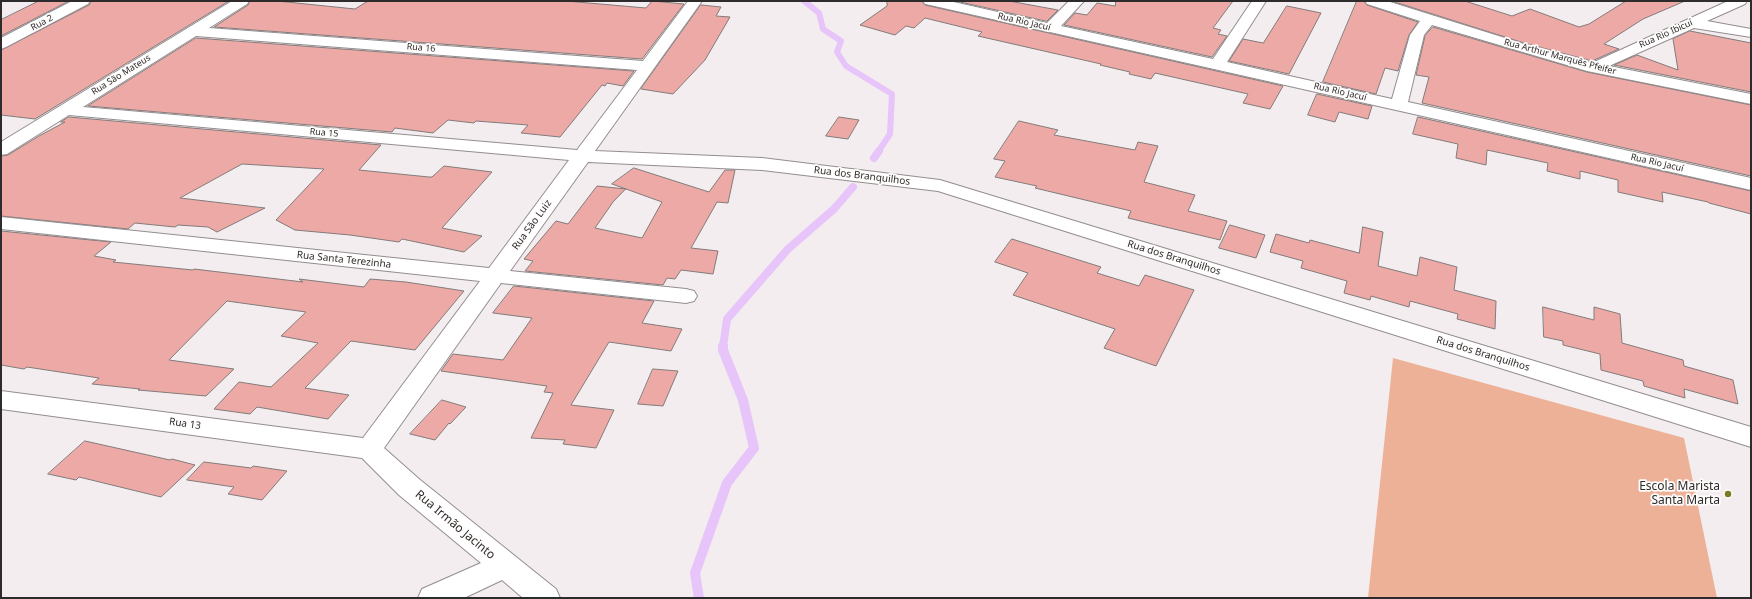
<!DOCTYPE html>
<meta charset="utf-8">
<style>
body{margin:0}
#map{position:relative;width:1752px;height:599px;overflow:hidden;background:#f4edef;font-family:"Noto Sans",sans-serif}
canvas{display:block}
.frame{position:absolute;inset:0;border:2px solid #2d2b2b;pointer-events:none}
</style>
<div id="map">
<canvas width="1752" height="599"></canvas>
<div class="frame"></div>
</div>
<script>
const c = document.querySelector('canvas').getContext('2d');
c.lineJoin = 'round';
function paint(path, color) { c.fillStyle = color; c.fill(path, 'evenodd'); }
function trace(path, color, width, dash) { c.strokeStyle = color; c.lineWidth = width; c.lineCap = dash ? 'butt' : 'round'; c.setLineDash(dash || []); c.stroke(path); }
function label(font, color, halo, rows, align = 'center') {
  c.font = font + ' "Noto Sans",sans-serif'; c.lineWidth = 3.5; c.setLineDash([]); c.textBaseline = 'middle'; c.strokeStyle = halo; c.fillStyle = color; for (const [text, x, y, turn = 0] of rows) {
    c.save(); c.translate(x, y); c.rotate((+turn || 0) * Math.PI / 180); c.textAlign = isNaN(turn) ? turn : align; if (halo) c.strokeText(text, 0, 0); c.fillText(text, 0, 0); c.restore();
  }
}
const green = new Path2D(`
 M1393,358L1684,438L1717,598H1368Z`);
const streamFar2 = new Path2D(`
 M804,1L819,13L823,29L841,41L837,52L846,66L892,94L890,134L878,152`);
const streamFar1 = new Path2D(`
 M874,158L879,151
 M723,347L727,319L788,249L834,209L853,187`);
const stream = new Path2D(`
 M699,598L695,573L727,483L754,448L743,400L723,350V346`);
const building = new Path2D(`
 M39,1H69L1,36V20Z
 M91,1H229L35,119L1,115V50L89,5Z
 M250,1H277L355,9L368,1H566L646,8L652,1L684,4L642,59L214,27L248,5Z
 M887,1H922L925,5L1283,86L1270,109L1243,103L1248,94L1155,73L1151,79L1129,74L1130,72L1100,65L1101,64L978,36L982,32L925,18L914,28L906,26L895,35L860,25L887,6Z
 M956,1H1009L1058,10L1047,21Z
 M1116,1H1233L1213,28L1221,30L1218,34L1227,36L1212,57L1064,25L1075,13L1087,15L1097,3L1115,6Z
 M1357,1H1364L1367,5L1418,22L1409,35L1398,71L1385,68L1376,94L1323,82Z
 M1392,1H1465L1512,16L1530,9L1579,27L1589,24L1626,1H1685L1643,19L1604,44L1619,49L1592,61L1524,43Z
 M701,5L721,7L716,16L730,17L705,60L673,94L641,89Z
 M1287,6L1321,13L1289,74L1229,61L1243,39L1263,43Z
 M1433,27L1587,72L1751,105V176L1422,103L1429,77L1416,75L1425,36Z
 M1690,31L1751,43V92L1614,65L1637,55L1678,70L1673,39Z
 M196,38L634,71L623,86L607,83L605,86L602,85L560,137L521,133L528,125L476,121L474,123L448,120L433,133L395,128L392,132L88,106Z
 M1317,94L1372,106L1368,119L1339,112L1335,122L1308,115Z
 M69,117L381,145L359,170L429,177H432L444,166L492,172L442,228L482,236L464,252L402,239L399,242L350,235L295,230L276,220L324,169L242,164L180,198L265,208L217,232L208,227L178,225L175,227L135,223L128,229L1,216V156L8,155L39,136L65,122H61Z
 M839,117L859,120L848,139L826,136Z
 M1418,117L1751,191V214L1709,203L1708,202L1662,192L1663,202L1618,192V180L1580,171V179L1547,171L1548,163L1487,150L1486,165L1456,158L1458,144L1413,134Z
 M1019,121L1058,130L1054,135L1135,150L1138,142L1158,146L1144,182L1195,195L1188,211L1227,221L1220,240L1128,218L1131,211L1035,188L1037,186L995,177L1005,161L994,159Z
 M634,168L709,192L725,170H735L728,203L717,202L691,248L718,251L713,274L681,270L675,279L667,278L663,285L525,271L533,261L524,259L556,221L568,224L597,186L626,189L612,184ZM626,189L662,202L642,238L595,228L613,202Z
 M1230,225L1265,235L1256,258L1219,248Z
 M1363,227L1383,232L1378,266L1417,276L1420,257L1457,267L1454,290L1496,301L1495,329L1457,319L1458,314L1410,301L1409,307L1371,296L1370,300L1344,293L1347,281L1301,268L1303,261L1270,252L1276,234L1309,243L1310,240L1359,253Z
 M1,231L111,242L94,256L116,260L113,262L193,270L194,269L303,282L299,279L364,287L370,279L406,282L464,291L415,350L351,341L305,388L349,395L328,419L257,407L250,414L214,409L239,382L271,387L318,343L281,336L306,312L227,301L169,360L234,369L206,396L138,390L140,389L92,384L99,378L27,367L24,369L1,365Z
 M1012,239L1101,267L1097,273L1139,286L1145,275L1194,290L1156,366L1104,348L1115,329L1013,295L1028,273L995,262Z
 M514,286L654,301L642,323L682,329L671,351L609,342L571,405L614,410L596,448L563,444L565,440L531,438L553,393L544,392L547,386L441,371L453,354L503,360L532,318L493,313Z
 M1543,307L1594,320V307L1620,314L1622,343L1683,360L1684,366L1733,380L1738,404L1684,389L1685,398L1644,386L1643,381L1601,370L1600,354L1563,345V341L1544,337Z
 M653,369L678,371L663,406L638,404Z
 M442,400L466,407L450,424L449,423L435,440L410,434Z
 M85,441L170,460L172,459L195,465L161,497L79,477L76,480L48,474Z
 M204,462L251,468L253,466L287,471L262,500L228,494L234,487L187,480Z`);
const minor = new Path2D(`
 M72,1H90L88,4L6,47L1,49V38Z
 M232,1H249L247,4L209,28L643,61L688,1H702L595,151L762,158L940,180L1751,427V447L938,191L762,170L588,162L510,271L686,289L694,291L697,296L694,301L686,303L501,283L384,448L419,479L556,589L560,598H523L502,580L464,598H418L422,589L481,563L399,495L362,458L1,409V391L363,438L480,281L1,229V217L489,268L569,160L69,115L7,154L1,155V142ZM196,36L637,70L577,150L83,107Z
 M923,1H949L1047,23L1069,1H1084L1061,26L1213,59L1252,1H1266L1227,62L1392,99L1410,35L1420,21L1367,4L1365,1H1387L1524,44L1592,63L1728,1H1747L1745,4L1707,21L1751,29V37L1694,28L1609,66L1751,94V104L1587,71L1432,25L1424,35L1408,102L1751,178V190L930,5L925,4Z`);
const markers = [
 [1728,494,4,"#7a7c25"]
];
const farStreetnames = [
 ["Rua Rio Jacuí",1024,22,13],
 ["Rua 2",42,23,-28],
 ["Rua Rio Ibicuí",1666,34,-24],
 ["Rua 16",421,48,5],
 ["Rua Arthur Marquês Pfeifer",1560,57,15],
 ["Rua São Mateus",121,75,-32],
 ["Rua Rio Jacuí",1340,92,13],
 ["Rua 15",324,133,5],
 ["Rua Rio Jacuí",1657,163,13]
];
const streetNames = [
 ["Rua dos Branquilhos",862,176,7],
 ["Rua São Luiz",532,225,-54],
 ["Rua dos Branquilhos",1174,258,17],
 ["Rua Santa Terezinha",344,260,6],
 ["Rua dos Branquilhos",1483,354,17],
 ["Rua 13",185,424,8]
];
const nearPoinames = [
 ["Escola Marista",1720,487],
 ["Santa Marta",1720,501]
];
const nearStreetnames = [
 ["Rua Irmão Jacinto",455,525,40]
];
paint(green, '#edb197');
trace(streamFar2, '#e7c4f9', 6);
trace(streamFar1, '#e7c4f9', 8);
trace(stream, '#e7c4f9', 10);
paint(building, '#eda9a6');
trace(building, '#817b7a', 1);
trace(minor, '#948d8f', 2);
paint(minor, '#fff');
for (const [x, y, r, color] of markers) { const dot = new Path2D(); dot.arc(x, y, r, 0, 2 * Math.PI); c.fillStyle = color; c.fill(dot); trace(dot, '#fffcfc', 1.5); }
label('9px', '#2d2b2b', '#fffcfc', farStreetnames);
label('10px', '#2d2b2b', '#fffcfc', streetNames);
label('12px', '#2d2b2b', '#fffcfc', nearPoinames, 'right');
label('12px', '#2d2b2b', '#fffcfc', nearStreetnames);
</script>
